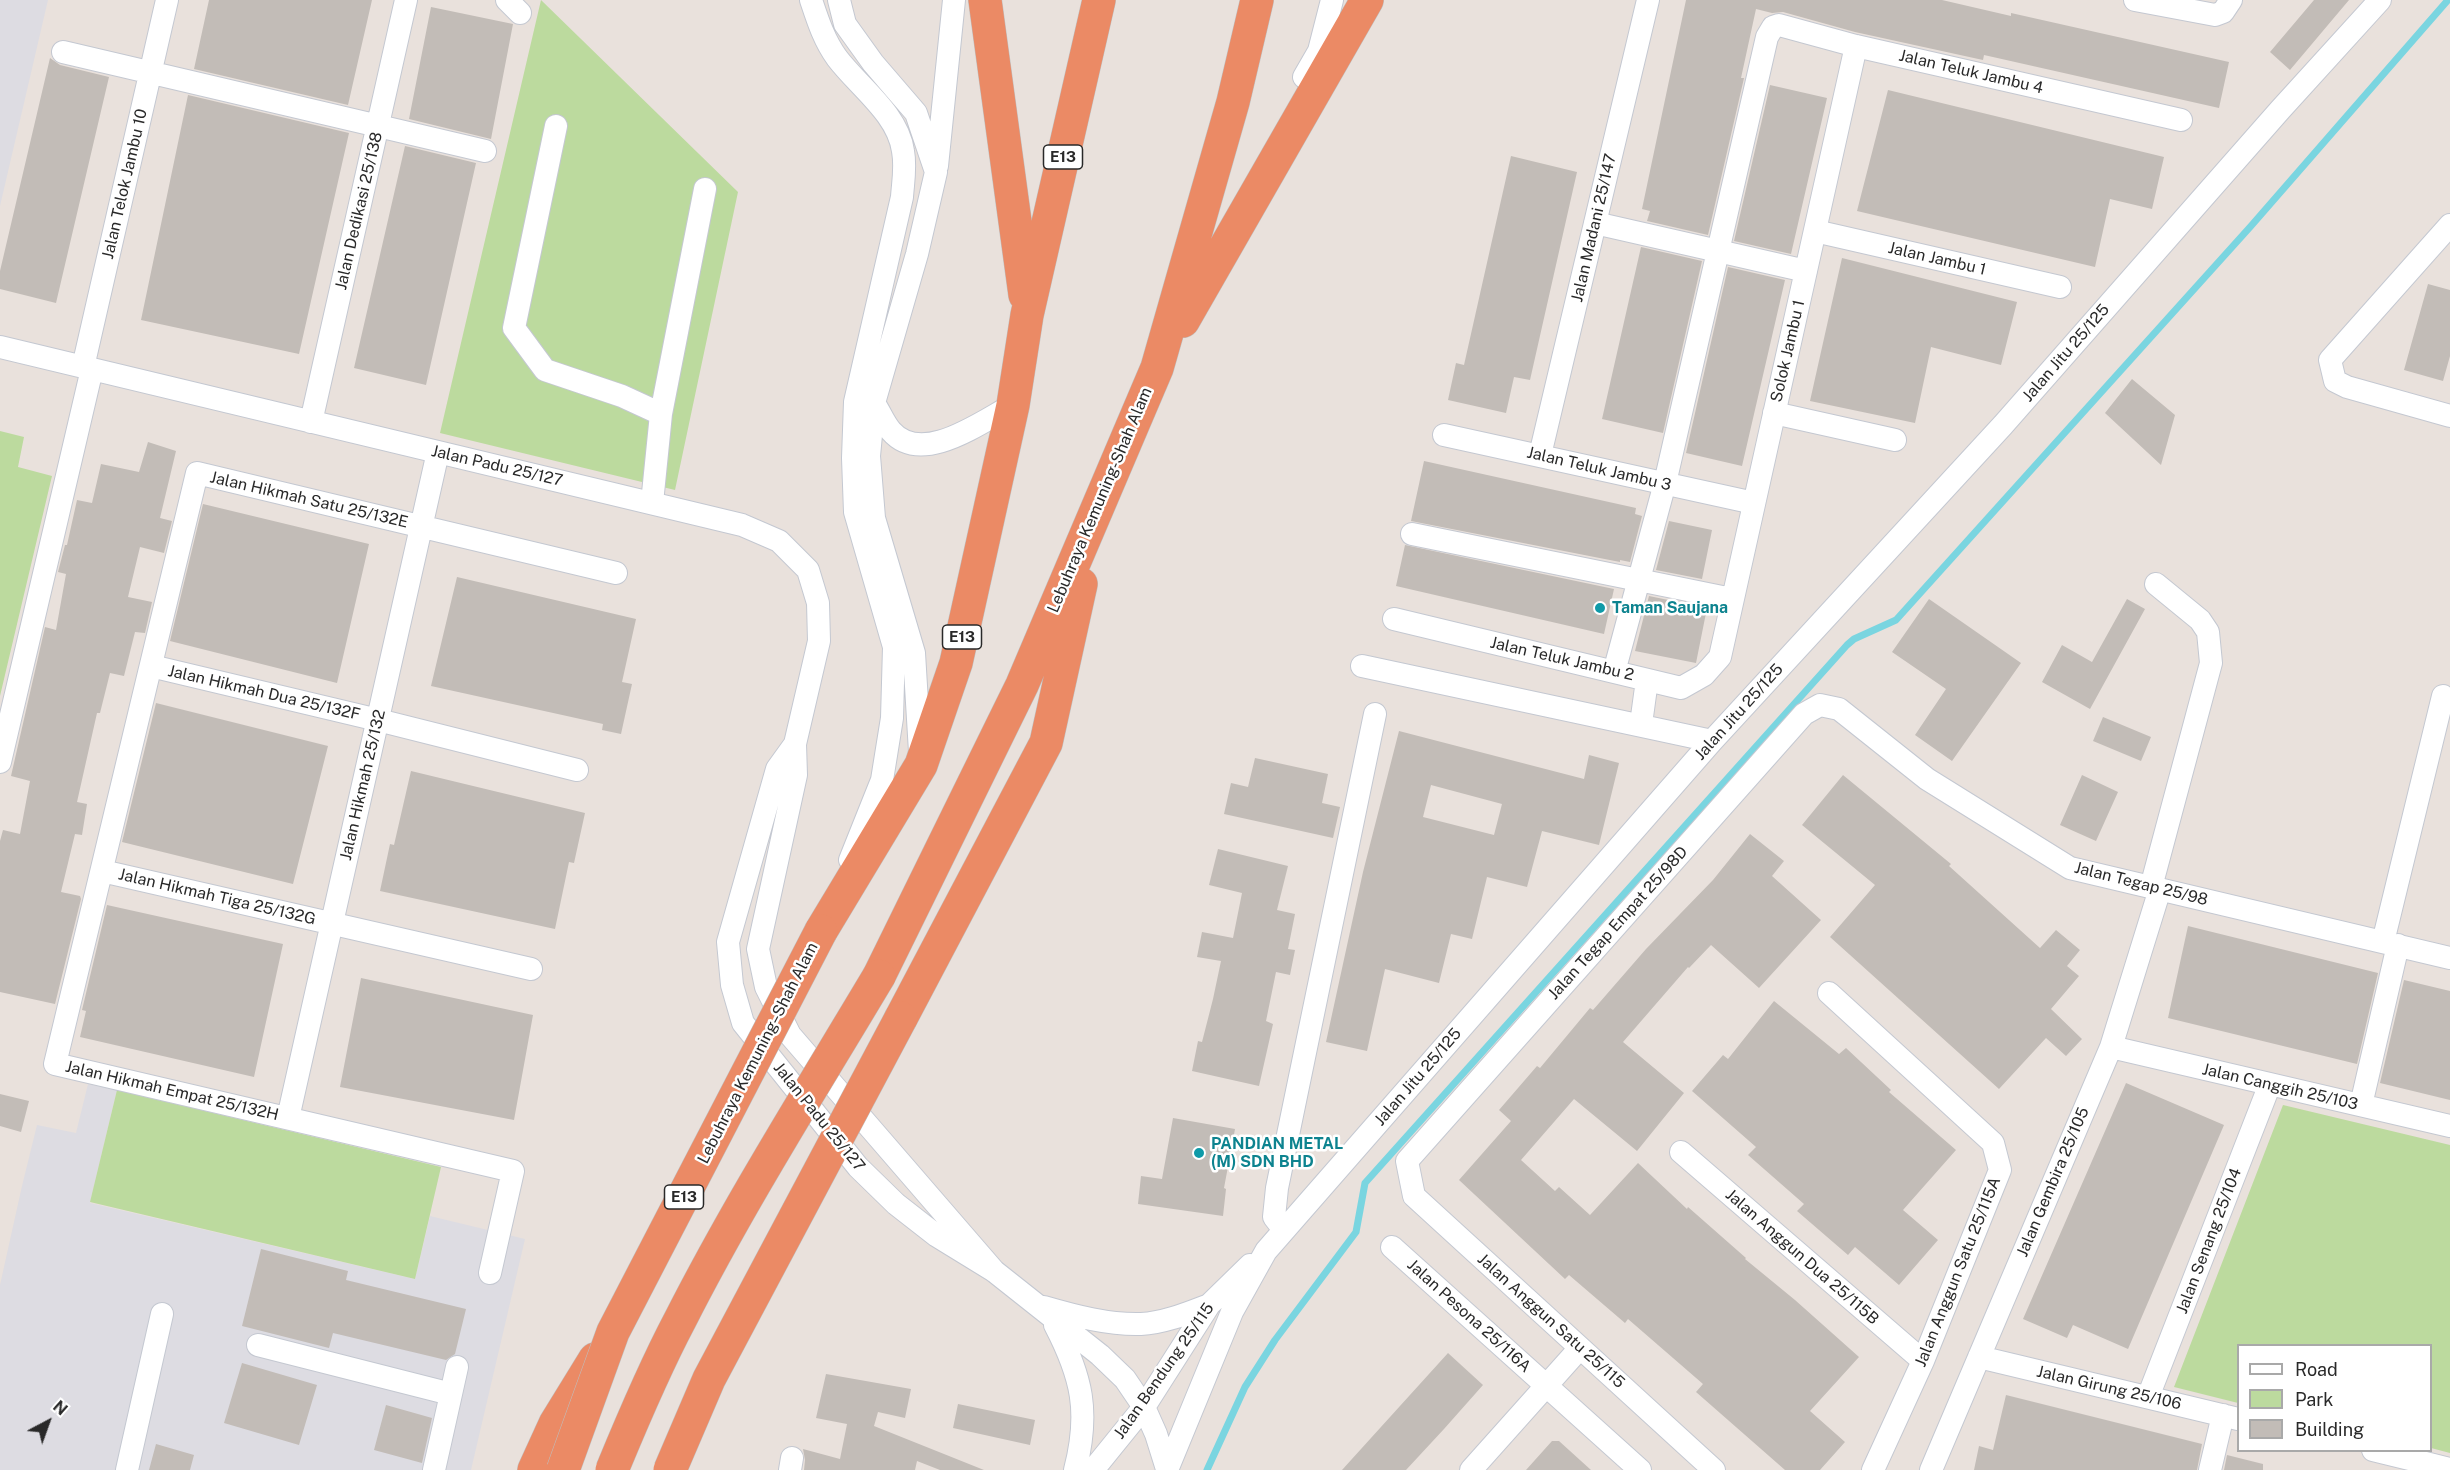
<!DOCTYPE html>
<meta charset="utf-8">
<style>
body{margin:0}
#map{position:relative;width:2450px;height:1470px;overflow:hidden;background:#e9e1dc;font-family:"Public Sans",sans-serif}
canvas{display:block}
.legend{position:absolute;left:2237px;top:1344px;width:195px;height:108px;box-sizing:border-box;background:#fff;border:2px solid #a9a9a9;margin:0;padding:8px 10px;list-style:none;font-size:18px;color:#292929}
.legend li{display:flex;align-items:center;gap:12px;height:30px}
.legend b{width:30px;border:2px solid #a9a9a9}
.north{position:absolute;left:18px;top:1392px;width:60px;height:60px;-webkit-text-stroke:4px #fff;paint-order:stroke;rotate:41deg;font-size:16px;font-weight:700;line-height:24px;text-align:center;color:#292929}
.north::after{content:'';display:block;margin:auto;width:21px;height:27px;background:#292929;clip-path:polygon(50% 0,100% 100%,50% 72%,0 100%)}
</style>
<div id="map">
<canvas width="2450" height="1470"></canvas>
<ul class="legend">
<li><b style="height:8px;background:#fff"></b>Road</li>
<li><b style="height:16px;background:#bcda9e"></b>Park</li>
<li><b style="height:16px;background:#c2bcb7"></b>Building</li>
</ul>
<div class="north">N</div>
</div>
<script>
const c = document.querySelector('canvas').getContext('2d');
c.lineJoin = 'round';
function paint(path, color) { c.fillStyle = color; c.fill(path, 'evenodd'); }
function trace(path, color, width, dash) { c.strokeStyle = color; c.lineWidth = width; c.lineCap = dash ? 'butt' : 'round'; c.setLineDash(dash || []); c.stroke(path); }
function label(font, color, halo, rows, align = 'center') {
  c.font = font + ' "Public Sans",sans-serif'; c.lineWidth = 5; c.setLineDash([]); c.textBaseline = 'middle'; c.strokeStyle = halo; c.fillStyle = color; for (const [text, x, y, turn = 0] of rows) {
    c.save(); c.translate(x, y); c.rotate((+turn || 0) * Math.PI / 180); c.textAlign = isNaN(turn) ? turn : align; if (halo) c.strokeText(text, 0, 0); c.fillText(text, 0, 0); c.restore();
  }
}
const industrial = new Path2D(`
 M0,0H48L0,206Z
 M88,1084L117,1090L90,1203L415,1279L430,1216L525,1239L471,1470H0V1285L22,1186L37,1125L76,1133Z`);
const green = new Path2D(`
 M541,0L738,192L675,490L440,433Z
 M0,431L24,437L18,467L52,476L0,696Z
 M117,1090L441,1167L415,1279L90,1202Z
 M2283,1105L2450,1145V1453L2431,1448L2430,1346H2238V1403L2174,1387Z`);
const stream = new Path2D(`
 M1207,1470L1245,1387L1275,1340L1356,1232L1365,1183L1847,645L1854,639L1896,620L2251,226L2448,0`);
const building = new Path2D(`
 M209,0H372L348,105L194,69Z
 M1686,0H1942L2011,16V13L2229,62L2219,108L1984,55L1983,60L1855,32L1783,12L1772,13L1756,9L1741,78H1744L1708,235L1647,221L1650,211L1642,209Z
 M2314,0H2349L2290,70L2270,52Z
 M431,7L513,24L491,139L409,119Z
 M50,58L60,65L109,77L56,303L0,289V271Z
 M1770,85L1827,98L1791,254L1734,241Z
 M1888,90L2164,157L2152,209L2110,199L2095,267L1857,211Z
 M188,95L349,133L299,354L141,320Z
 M405,146L476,163L426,385L354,368Z
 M1511,156L1577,172L1530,380L1514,377L1506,413L1448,400L1456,363L1464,365Z
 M1641,247L1702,261L1663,433L1602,419Z
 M1842,258L2017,302L2001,365L1931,347L1915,423L1810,401Z
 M1728,267L1785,280L1742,466L1686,453Z
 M2428,284L2450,290V356L2443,381L2404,370Z
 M2132,379L2175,415L2161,465L2105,413Z
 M148,442L176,451L160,518L172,521L164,553L140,547L128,597L152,602L145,633L135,632L124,676L110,673L100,713H97L77,802L87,804L82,835L75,834L61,892L80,896L81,899L55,1004L0,992V841L3,830L20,834L30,781L11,776L45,627L56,630L66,574L58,572L65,545H67L77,500L92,503L101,464L139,472Z
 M1424,461L1636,508L1635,514L1642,516L1630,562L1620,560V562L1411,521Z
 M203,504L369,544L337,683L170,641Z
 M1669,521L1712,530L1702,579L1656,570Z
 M1405,545L1614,589L1604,634L1396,586Z
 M457,577L636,619L622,682L632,684L621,734L602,730L603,724L431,686Z
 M1649,596L1707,608L1696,663L1635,651Z
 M1929,599L2021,663L1952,761L1915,735L1946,689L1892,652Z
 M2127,599L2145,609L2090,709L2042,682L2062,645L2092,662Z
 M156,703L328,746L293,884L122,842Z
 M2103,717L2151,737L2141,761L2093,741Z
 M1399,731L1584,779L1589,755L1619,763L1599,845L1542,831L1527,887L1487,877L1472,939L1451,934L1439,983L1385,969L1367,1051L1326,1042L1363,872ZM1431,785L1502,804L1494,835L1423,817Z
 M1255,758L1328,774L1322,803L1340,807L1333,838L1224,814L1231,783L1248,787Z
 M411,771L585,813L574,863L569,862L555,929L380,891L390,844L394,845Z
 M1843,775L1951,864L1949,866L2040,948L2056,930L2080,950L2067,966L2079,976L2051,1009L2082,1039L2066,1056L2046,1038L1999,1089L1830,937L1875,885L1802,825Z
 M2082,775L2118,792L2096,841L2060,825Z
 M1750,834L1784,861L1772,876L1821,920L1759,988L1711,945L1689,968L1688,967L1623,1042L1684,1093L1637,1151L1574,1099L1521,1160L1555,1191L1559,1187L1590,1215L1638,1163L1687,1209L1688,1207L1746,1258L1745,1259L1795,1300L1859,1357L1810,1411L1845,1442L1820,1470H1785L1696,1392L1703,1384L1628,1319L1625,1323L1569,1275L1565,1279L1459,1180L1511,1121L1499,1110L1537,1066L1540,1068L1590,1008L1593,1010L1646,949L1713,880Z
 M1218,849L1288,866L1277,910L1295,914L1288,949L1295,950L1290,975L1276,972L1266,1021L1273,1024L1259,1086L1192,1071L1198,1041L1202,1042L1213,999L1221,961L1197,957L1202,932L1233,938L1242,893L1209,885Z
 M107,905L283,944L254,1077L80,1037L86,1011L82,1010Z
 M2188,926L2378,973L2357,1064L2168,1018Z
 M361,978L533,1015L514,1120L340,1087Z
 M2404,980L2450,991V1100L2380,1083Z
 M1774,1001L1839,1054L1846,1048L1891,1090L1889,1092L1956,1150L1903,1210L1938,1240L1899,1285L1855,1247L1848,1255L1797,1211L1804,1204L1748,1155L1756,1147L1692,1091L1723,1055L1728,1059Z
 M2126,1083L2224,1125L2128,1349L2073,1325L2067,1338L2023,1319Z
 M0,1094L29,1101L21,1132L0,1126Z
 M1173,1118L1235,1129L1224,1188L1226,1189L1223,1216L1138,1204L1141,1176L1162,1179Z
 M261,1249L348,1271L346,1280L466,1309L455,1354L446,1360L333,1333L329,1348L242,1326Z
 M1448,1353L1483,1385L1444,1429L1406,1470H1342Z
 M242,1363L317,1385L299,1445L224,1423Z
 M826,1374L911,1389L905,1418L878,1412L874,1426L984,1470H940L917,1461L915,1470H804L805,1460L803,1449L840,1459L847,1424L816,1418Z
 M2006,1395L2202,1444L2197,1470H1974L1979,1446L1993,1450Z
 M958,1404L1035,1420L1030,1445L953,1428Z
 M386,1405L432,1418L422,1463L374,1450Z
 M1552,1441H1559L1591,1470H1526Z
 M156,1444L194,1455L190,1470H149Z
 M2227,1455L2263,1464V1470H2224Z`);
const minor = new Path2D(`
 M507,0L520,13
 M811,0C818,21 824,40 837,58C859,87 898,114 903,151C906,167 903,182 902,197L855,402L853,458L855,512L894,647L892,718L882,780L850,860
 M839,0L845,24L873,63L916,113L936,172L917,254L874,403L869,456L874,518L914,653L920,752
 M2135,0L2215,15L2223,12L2231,0
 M63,52L485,151
 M1304,77L1319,51L1332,0
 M556,126L514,328L545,370L622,396L661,414
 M937,166L954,0
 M1595,223L1806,271
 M2450,225L2330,360L2335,381L2347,387L2450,416
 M1815,231L2060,287
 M0,347L742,525L779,541L808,570L818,603L819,641L795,744L796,775L758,949L766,987L790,1035L994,1271
 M83,367L167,0
 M874,403C880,412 884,423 891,431C922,467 982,421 1013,405
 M1774,413L1895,440
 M311,422L406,0
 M1444,435L1754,503
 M1540,455L1648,0
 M652,503L661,414L705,189
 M1412,534L1732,599
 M1394,619L1681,688L1704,675L1720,657L1856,46
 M151,666L378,720L577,770
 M1362,666L1712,741
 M1614,672L1665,483L1767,37L1773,27L1779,25L1856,46L2181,120
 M1641,724L1647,680
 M795,744L777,769L728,942L732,985L743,1023L858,1167L896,1204L937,1236L994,1271L1100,1355L1125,1379L1144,1407L1156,1434L1167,1469
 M0,762L92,369
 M102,871L531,969
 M2151,887L2211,663L2208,632L2200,620L2156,584
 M2383,942L2443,696
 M1829,993L1993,1143L2000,1170L1923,1361L1873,1470
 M2111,1047L2450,1126
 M2361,1105L2398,945
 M288,1118L438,452
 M1681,1152L1923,1361
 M1284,1230L1274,1217L1277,1188L1375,714
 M1392,1247L1640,1470
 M490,1273L513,1171L55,1064L197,473L616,573
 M1044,1307C1075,1316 1109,1325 1141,1324C1164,1323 1188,1313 1209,1305
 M1055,1325C1082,1377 1090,1412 1075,1470
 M258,1345L451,1394L434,1470
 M1979,1357L2238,1419
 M451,1394L457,1367
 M2148,1397L2270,1084
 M2373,1450L2450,1469
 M127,1470L162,1314
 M790,1470L792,1458
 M1093,1470L1144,1407L1209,1305L1250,1265
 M1167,1470L1232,1312L1266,1251L1712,741L2003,425L2280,110L2380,0
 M1471,1470L1580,1348
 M1714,1470L1414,1196L1407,1161L1804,714L1820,705L1839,709L1927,779L2070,868L2450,958
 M1931,1470L2111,1047L2160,889
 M2210,1470L2223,1415`);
const highway = new Path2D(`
 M985,0L1025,295
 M1183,321L1367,0
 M821,931L921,765L956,663L1013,405L1027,315L1099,0
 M879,976L1022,685L1157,368L1233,102L1257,0
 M901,1018L1046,743L1081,584
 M534,1470L555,1424L595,1359`);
const highwayBridge = new Path2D(`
 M563,1470L613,1332L821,931
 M612,1470C633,1419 654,1369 680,1320C740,1202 811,1090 879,976
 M670,1470L709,1379L901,1018`);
const markers = [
 [1600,608,6,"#0f9aa8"],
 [1199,1153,6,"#0f9aa8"]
];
const shields = [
 [1063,157,39],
 [962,637,39],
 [684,1197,39]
];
const shieldNames = [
 ["E13",1063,157],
 ["E13",962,637],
 ["E13",684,1197]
];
const streetNames = [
 ["Jalan Teluk Jambu 4",1971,72,13],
 ["Jalan Telok Jambu 10",125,184,-77],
 ["Jalan Dedikasi 25/138",359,211,-77],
 ["Jalan Madani 25/147",1594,228,-77],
 ["Jalan Jambu 1",1937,259,13],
 ["Solok Jambu 1",1788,351,-77],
 ["Jalan Jitu 25/125",2066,353,-49],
 ["Jalan Padu 25/127",497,466,13],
 ["Jalan Teluk Jambu 3",1599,469,13],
 ["Jalan Hikmah Satu 25/132E",309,500,13],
 ["Lebuhraya Kemuning-Shah Alam",1100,500,-67],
 ["Jalan Teluk Jambu 2",1562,659,13],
 ["Jalan Hikmah Dua 25/132F",264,693,13],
 ["Jalan Jitu 25/125",1739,712,-48],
 ["Jalan Hikmah 25/132",363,785,-77],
 ["Jalan Tegap 25/98",2141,884,14],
 ["Jalan Hikmah Tiga 25/132G",217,897,13],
 ["Jalan Tegap Empat 25/98D",1618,923,-48],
 ["Lebuhraya Kemuning–Shah Alam",758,1053,-63],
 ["Jalan Jitu 25/125",1418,1077,-49],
 ["Jalan Canggih 25/103",2280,1087,13],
 ["Jalan Hikmah Empat 25/132H",172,1091,13],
 ["Jalan Padu 25/127",819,1117,51],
 ["Jalan Gembira 25/105",2053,1182,-67],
 ["Jalan Senang 25/104",2209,1241,-69],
 ["Jalan Anggun Dua 25/115B",1802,1257,41],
 ["Jalan Anggun Satu 25/115A",1958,1272,-68],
 ["Jalan Pesona 25/116A",1469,1316,42],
 ["Jalan Anggun Satu 25/115",1551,1321,42],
 ["Jalan Bendung 25/115",1164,1371,-55],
 ["Jalan Girung 25/106",2109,1388,13]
];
const cultureNames = [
 ["Taman Saujana",1612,608],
 ["PANDIAN METAL",1211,1144],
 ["(M) SDN BHD",1211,1162]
];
paint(industrial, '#dddce2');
paint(green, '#bcda9e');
trace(stream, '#7ad5e0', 7);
paint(building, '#c2bcb7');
trace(minor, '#c4c8d1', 24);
trace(highway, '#bfbfbf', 34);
trace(minor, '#fff', 22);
trace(highway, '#eb8a65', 33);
trace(highwayBridge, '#bfbfbf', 34, []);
trace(highwayBridge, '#eb8a65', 33);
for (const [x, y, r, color] of markers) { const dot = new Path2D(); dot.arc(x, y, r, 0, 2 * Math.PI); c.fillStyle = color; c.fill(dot); trace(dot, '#fff', 2); }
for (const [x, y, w] of shields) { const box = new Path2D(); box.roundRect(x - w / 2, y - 12, w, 24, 4.5); c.fillStyle = '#fff'; c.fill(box); trace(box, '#292929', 1.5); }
label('bold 15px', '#292929', null, shieldNames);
label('16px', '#292929', '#fff', streetNames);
label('bold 16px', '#0d838f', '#fff', cultureNames, 'left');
</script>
